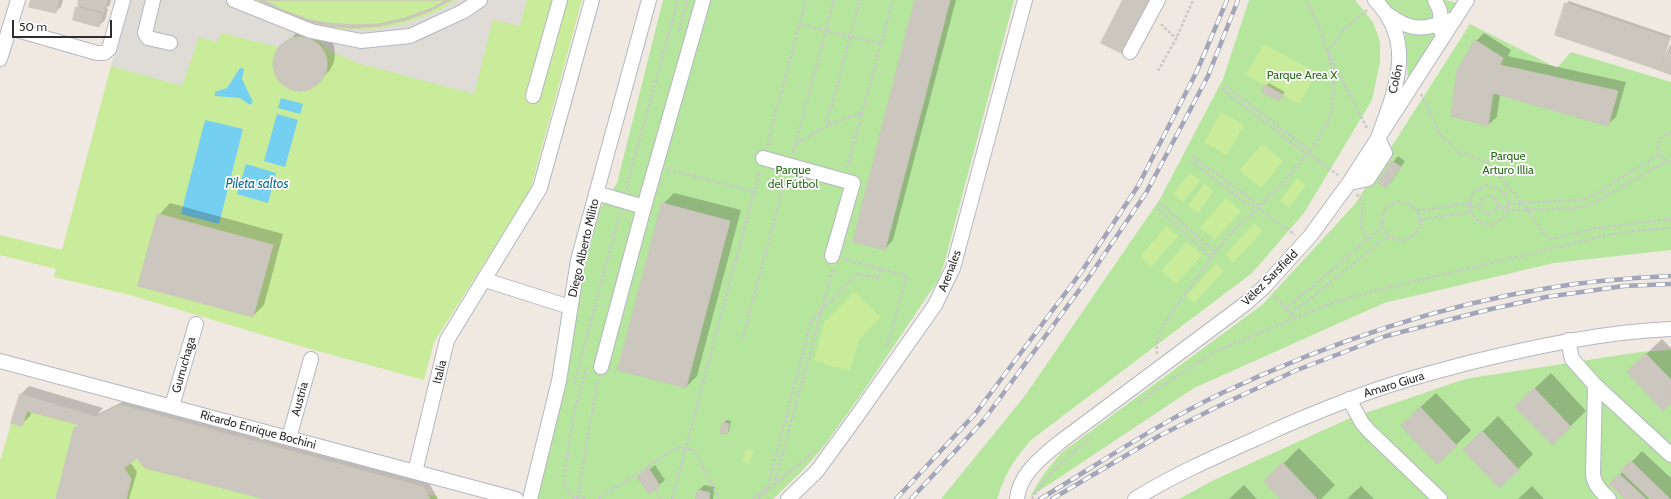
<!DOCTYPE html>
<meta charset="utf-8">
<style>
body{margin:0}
#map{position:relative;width:1671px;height:499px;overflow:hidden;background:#efe9e1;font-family:Cabin,sans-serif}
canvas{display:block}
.scale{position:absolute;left:12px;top:20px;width:100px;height:18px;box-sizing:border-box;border:2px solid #2e2e2e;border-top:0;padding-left:5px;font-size:12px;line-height:14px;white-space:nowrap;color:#2e2e2e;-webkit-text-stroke:3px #fff;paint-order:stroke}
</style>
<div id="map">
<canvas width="1671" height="499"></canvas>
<div class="scale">50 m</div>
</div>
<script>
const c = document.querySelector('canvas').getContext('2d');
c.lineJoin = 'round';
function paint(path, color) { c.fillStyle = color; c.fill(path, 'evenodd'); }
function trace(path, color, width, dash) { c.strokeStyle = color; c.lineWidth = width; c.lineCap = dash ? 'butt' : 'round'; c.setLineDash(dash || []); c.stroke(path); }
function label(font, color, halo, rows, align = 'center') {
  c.font = font + ' Cabin,sans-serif'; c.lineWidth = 3.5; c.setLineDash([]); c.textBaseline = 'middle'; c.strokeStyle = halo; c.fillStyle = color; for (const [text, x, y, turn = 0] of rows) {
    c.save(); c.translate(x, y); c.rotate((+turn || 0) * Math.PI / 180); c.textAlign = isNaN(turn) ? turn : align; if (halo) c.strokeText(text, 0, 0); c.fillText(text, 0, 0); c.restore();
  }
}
const green = new Path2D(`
 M663,0H1014L944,264L939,279L862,393L824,446L803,470L773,499H535L583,271L599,210L617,183Z
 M1249,0H1355L1373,22L1380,42V62L1372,100L1304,213L1252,273L1031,440C1012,462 1006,472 997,499H941L1024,397L1160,199L1223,79Z
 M1381,0H1445L1458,3L1408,82L1405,34Z
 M1470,24L1557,68L1571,52L1671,82V250L1554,263L1384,303L1194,388L1030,497L1043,475L1061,453L1262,305L1355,204Z
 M1671,350V499H1179L1214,480L1348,419L1465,379L1640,352Z`);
const pitch = new Path2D(`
 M131,0H582L530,191L434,342L424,380L303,347L130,295L54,277L56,269L0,255V235L62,250L111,66Z
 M1264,44L1317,73L1299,104L1246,75Z
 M1221,112L1244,125L1227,155L1204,142Z
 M1262,144L1283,161L1261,188L1239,170Z
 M1190,173L1200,181L1183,202L1173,194Z
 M1297,178L1306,185L1289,208L1280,201Z
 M1204,184L1214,191L1198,213L1188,205Z
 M1226,198L1241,211L1215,240L1200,227Z
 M1254,223L1263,231L1233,263L1225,255Z
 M1166,226L1178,236L1151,267L1140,257Z
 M1187,242L1202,255L1176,284L1161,271Z
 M1216,264L1224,271L1194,303L1186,296Z
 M854,292L881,317L859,340L850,371L814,361L825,321Z
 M20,394L96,417L120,405L423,487L427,494L436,496L438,499H0V461Z
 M746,448L754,450L749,464L742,462Z`);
const plaza = new Path2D(`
 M131,0H255L272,11L307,25L337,30H371L404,24L440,10L456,0H527L520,26L493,20L474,94L357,63L328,50L319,41L311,37L302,36L291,37L278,47L221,33L218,42L199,37L182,86L111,66Z`);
const water = new Path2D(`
 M240,68L244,69L242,79L253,102L250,105L240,98L215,96V92L227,88Z
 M281,98L303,104L300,114L278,108Z
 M277,114L298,120L285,167L264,161Z
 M205,120L243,129L219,224L181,214Z
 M246,164L276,173L268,203L237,194Z`);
const shadow = new Path2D(`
 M32,0H63L61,7L55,12Z
 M80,0H111L110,5L106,8L108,9L105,20L99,26L77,8L81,4Z
 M917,0H956L893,240L885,249Z
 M1569,1L1671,36L1664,57L1665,58L1671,46V74L1659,69L1566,4Z
 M299,31L330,38L334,46L335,54L334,62L330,70L315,85L307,88L299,89L290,87L283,83L278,76L275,68V60L277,52L283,45L294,37L293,36L290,38Z
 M1484,33L1511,50L1508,56L1626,82L1616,117L1607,125L1500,94L1497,117L1488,125L1452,115L1476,41Z
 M1269,83L1285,92L1279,100L1266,86Z
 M1398,156L1405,161L1392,181L1386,187L1393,162Z
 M674,193L741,210L697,376L686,387L663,204Z
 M170,203L283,234L264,305L253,316L159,215Z
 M1662,339L1671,348V402L1643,357Z
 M1551,373L1586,411L1552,444L1532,391Z
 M29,386L103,408L98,414L126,400L428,481L438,499H269L137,457L130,462L137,472L129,499H57L75,429L80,424L32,411L30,416L21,425L20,395Z
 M1436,393L1471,430L1456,445L1417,410Z
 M1498,416L1533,454L1518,469L1480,434Z
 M726,420L731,421L729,431L727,433L724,423Z
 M1299,448L1335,485L1321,499H1282L1281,466Z
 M1642,451L1671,478V499H1627L1611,484Z
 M655,465L665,480L649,493L639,477Z
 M704,485L715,487L713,499H697L698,491Z
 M1244,485L1257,499H1229Z
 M1361,486L1374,499H1347Z
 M1532,486L1544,499H1518Z`);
const building = new Path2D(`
 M31,0H59L56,13L29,7Z
 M79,0H107L104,12L78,5Z
 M259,0H451L430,11L406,20L380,26L353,28L335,27L309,22L276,10Z
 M263,0H447L430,9L405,18L379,24L353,25L327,23L310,20L285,11Z
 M915,0H950L885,250L853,242Z
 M1123,0H1154L1125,55L1101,43Z
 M1565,3L1669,38L1659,70L1555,35Z
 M76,7L103,14L99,27L73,20Z
 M273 64a27 27 0 1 1 54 0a27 27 0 1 1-54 0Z
 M1475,40L1503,58L1500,65L1618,91L1608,126L1493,93L1488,126L1451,116L1457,71Z
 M1671,44V75L1659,70Z
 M1265,85L1283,95L1279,101L1262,92Z
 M1392,161L1401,167L1386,188L1378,183Z
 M662,203L730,221L686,388L618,370Z
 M158,214L273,245L253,317L138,286Z
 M1646,354L1671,380V403L1663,411L1627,372Z
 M1534,388L1571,427L1552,445L1515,407Z
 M20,394L63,407L96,417L80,425L27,411L22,426L11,423Z
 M120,405L423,487L430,499H265L145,468L137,458L124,468L131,479L126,499H56L74,428Z
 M1420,407L1457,446L1437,464L1401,426Z
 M723,422L729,424L727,434L720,433Z
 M1482,431L1519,470L1499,488L1463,450Z
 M1631,461L1670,499H1650L1621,471Z
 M1283,463L1317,499H1280L1264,481Z
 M649,469L660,486L649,494L637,477Z
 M1619,474L1646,499H1625L1610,484Z
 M698,490L710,493L709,499H696Z`);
const path = new Path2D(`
 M1367,10L1342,32L1328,52L1367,128
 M799,24L881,44
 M1161,24L1172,35L1177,37
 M679,31L687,0
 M1158,71L1177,37L1193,0
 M1225,85L1309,150
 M1222,89L1306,154
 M1421,94L1439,133L1459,153L1475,157L1489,164L1523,204L1547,237L1551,239L1597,228L1671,219
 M826,126L860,0
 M1671,133C1653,136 1654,157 1671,162
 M795,145C816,131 837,120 862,113
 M767,146L806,0
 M793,153L834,0
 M1308,153L1338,175
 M1192,156L1260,206
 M1191,161L1255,210
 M847,168L893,0
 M668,169L754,192
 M1470 205a19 19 0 1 1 38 0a19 19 0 1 1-38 0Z
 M626,189L678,0
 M1357,194L1363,203L1361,225L1367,241
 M1480 205a9 9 0 1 1 18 0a9 9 0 1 1-18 0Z
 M1382 221a19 19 0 1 1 38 0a19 19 0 1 1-38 0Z
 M1160,203L1215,252
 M1508,204L1581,200L1595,194L1660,154
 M1470,207H1480
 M1497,207L1508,208
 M1258,208L1295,235
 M1158,209L1211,257
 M1417,211L1470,203
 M1507,211L1584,207L1597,201L1666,161
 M1420,220L1471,211
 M844,259L907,276L887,347
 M1273,295L1294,318
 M1285,309L1383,227
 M1291,314L1389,235
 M743,337L786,177
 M1157,354C1154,335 1171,314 1181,300C1198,277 1213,253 1232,232C1240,223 1251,216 1259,207C1278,188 1321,143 1329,119C1342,79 1324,36 1306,0
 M574,384L620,213
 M1140,401L1203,359L1216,351L1332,303L1370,292L1607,235L1640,230L1671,228
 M774,485L833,268
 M656,491L661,499
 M578,496L586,499
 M574,499L564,484V478L574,412L587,367
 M577,499L598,379
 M598,499L678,447L694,450L719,499
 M672,499L760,170
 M753,499L768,486L811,321L857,274L879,278L880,269
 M758,499L814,451
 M1032,499C1044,476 1070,455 1089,439`);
const minor = new Path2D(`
 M153,0L145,33L148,38L170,43
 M234,0L311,31L361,41L410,36L464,11L480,0
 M1435,0L1440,11L1441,31
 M1389,15C1413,34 1428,28 1454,19
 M10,28L97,53H104L109,49L123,0
 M1130,52L1158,0
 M0,59L18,0
 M533,96L560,0
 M763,158L853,183L832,256
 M1349,183L1368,179L1385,153L1378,138C1395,90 1417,43 1375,0
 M596,193L644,207L601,367
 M644,207L703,0
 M485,280L570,307
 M1568,340L1572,359L1595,385L1671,455
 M0,361L516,499
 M1595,385L1593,475C1595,486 1601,491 1609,499
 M1349,399L1362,423L1369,431L1440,499
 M172,406L196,324
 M289,438L311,359
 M415,472L447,340L540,188L592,0
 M530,499L559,381L578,260L649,0
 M788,499L817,471L857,416L935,305L953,268L1025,0
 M1017,499C1019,474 1042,457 1060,442L1245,304L1264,287L1311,235L1349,183L1467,0
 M1135,499C1175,474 1219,455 1262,436C1290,423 1319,411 1348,400C1388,384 1430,373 1472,362C1538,346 1603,332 1671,329`);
const rail = new Path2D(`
 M896,499L975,414L1082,271L1138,186L1197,71L1227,0
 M911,499L983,421L1091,274L1146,193L1208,76L1238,0
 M1040,499C1100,463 1159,423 1222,393C1326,344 1436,306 1549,288C1589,281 1630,278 1671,276
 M1052,499L1159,436L1225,403L1297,370L1386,336L1487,310L1546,297L1624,286L1671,284`);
const parkNames = [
 ["Parque Area X",1302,75],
 ["Parque",1508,156],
 ["Arturo Illia",1508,170],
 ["Parque",793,170],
 ["del Fútbol",793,184]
];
const streetNames = [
 ["Colón",1396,79,-78],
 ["Diego Alberto Milito",584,248,-77],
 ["Arenales",950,271,-69],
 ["Vélez Sarsfield",1270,278,-45],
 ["Gurruchaga",184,365,-74],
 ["Italia",440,372,-76],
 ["Amaro Giura",1394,385,-17],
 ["Austria",300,399,-75],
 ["Ricardo Enrique Bochini",258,430,15]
];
const waterNames = [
 ["Pileta saltos",257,184]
];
paint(green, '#b6e59e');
paint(pitch, '#c9ec9a');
paint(plaza, '#dfdcd8');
paint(water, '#75cff0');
paint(shadow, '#0003');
paint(building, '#cbc7bf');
trace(building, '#cbc5ba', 1);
trace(minor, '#b4b7c1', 16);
trace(path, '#c9c9c9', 2.5, [3, 2]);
trace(minor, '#fff', 14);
trace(rail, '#a3a6b8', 4.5);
trace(rail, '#fff', 3, [9]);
label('12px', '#2c6e1b', '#fff', parkNames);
label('12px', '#2e2e2e', '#fff', streetNames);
label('italic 13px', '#0d6fa3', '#fff', waterNames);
</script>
